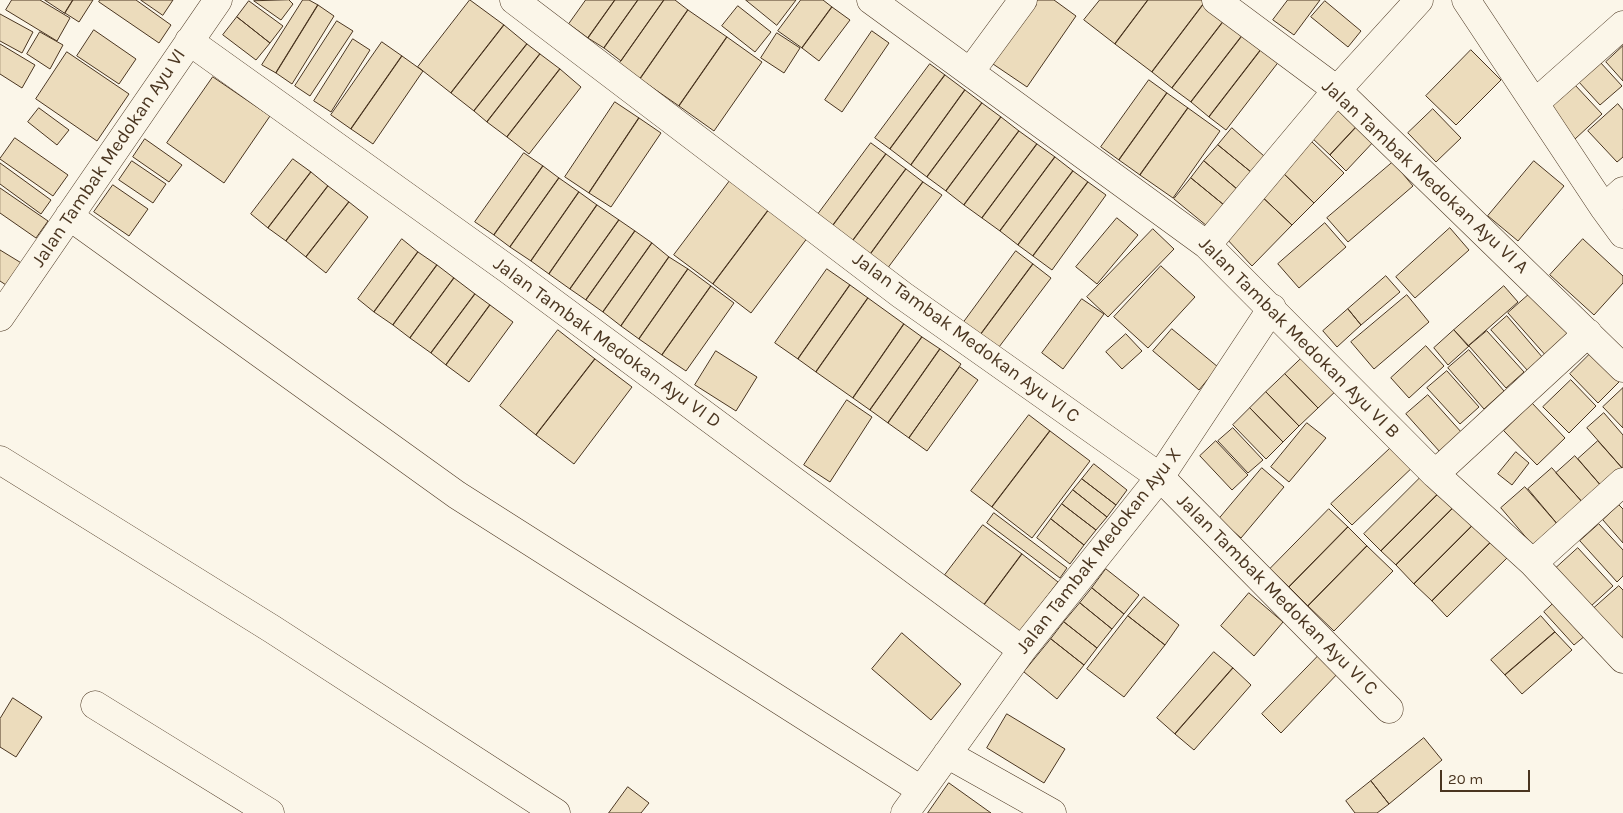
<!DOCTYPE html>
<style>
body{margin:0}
#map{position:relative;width:1623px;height:813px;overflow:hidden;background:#fbf6e9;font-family:Karla,sans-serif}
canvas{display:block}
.scale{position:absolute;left:1440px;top:770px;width:90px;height:22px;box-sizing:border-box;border:2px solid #4a3520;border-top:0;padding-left:6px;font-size:15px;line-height:18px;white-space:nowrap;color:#4a3520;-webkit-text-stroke:4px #fbf6e9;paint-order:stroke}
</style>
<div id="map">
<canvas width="1623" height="813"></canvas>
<div class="scale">20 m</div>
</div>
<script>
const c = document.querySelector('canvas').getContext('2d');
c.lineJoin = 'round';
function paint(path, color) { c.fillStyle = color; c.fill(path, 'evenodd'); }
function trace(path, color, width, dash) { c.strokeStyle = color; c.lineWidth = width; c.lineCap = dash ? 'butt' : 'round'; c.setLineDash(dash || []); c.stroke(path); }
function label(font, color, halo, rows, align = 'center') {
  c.font = font + ' Karla,sans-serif'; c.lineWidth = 4; c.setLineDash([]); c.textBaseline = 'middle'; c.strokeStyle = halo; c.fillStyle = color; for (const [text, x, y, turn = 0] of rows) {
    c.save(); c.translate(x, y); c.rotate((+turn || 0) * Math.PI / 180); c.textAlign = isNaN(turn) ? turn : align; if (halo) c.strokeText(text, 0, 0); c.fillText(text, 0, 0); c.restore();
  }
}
const building = new Path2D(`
 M12,0H40L70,18L57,41L6,10Z
 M45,0H73L65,13Z
 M73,0H93L79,22L65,13Z
 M100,0H136L171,25L159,43L99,2Z
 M141,0H173L163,15Z
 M289,0L293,4L281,20L254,1Z
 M303,0H309L318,5L276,73L262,65Z
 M470,0L504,25L451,93L418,67Z
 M586,0H615L588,38L569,24Z
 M615,0H638L604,48L588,38Z
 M638,0H664L621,61L604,48Z
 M664,0H675L688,10L640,79L619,64Z
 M746,0H796L777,25Z
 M801,0H823L832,7L802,48L778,31Z
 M1037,0H1054L1076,16L1027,87L993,64Z
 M1100,0H1148L1115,44L1084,20Z
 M1148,0H1202L1205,2L1152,72L1115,44Z
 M1288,0H1320L1294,35L1273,20Z
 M249,1L283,26L270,43L237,17Z
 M1325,1L1361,31L1348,47L1311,17Z
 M1205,2L1226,18L1172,88L1152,72Z
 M318,5L334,16L292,84L276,73Z
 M738,6L771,32L755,52L722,26Z
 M832,7L850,20L819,61L802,48Z
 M688,10L727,37L679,106L640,79Z
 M0,14L33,32L22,53L0,41Z
 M237,17L270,43L256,60L223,35Z
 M1226,18L1245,32L1191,102L1172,88Z
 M337,21L353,31L310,96L295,86Z
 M504,25L527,44L474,111L451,93Z
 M94,30L136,59L119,84L77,56Z
 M872,31L889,43L842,112L825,100Z
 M40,32L63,45L50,69L27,54Z
 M1245,32L1263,47L1209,117L1191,102Z
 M777,33L800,48L784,73L761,58Z
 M727,37L762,62L714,131L679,106Z
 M353,39L370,50L331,112L314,101Z
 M382,42L402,56L351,129L331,115Z
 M0,44L35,65L22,88L0,74Z
 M527,44L540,54L487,122L474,111Z
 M1623,46V81L1606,62Z
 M1263,47L1280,60L1226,130L1209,117Z
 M1471,50L1501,80L1456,125L1426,96Z
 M67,52L129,94L97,141L36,99Z
 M540,54L560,69L507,137L487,122Z
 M402,56L423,71L373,144L351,129Z
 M1600,62L1622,86L1600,105L1578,81Z
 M930,64L945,75L890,149L875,138Z
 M560,69L581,87L529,154L507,137Z
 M945,75L965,90L911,165L890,149Z
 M213,77L270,116L224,183L167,143Z
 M1149,80L1167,93L1119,160L1101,147Z
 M1575,85L1602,114L1575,139L1548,109Z
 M965,90L982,103L927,177L911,165Z
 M1167,93L1188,108L1140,175L1119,160Z
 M615,102L639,118L589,193L565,177Z
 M982,103L1001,117L946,191L927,177Z
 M1618,104L1623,110V157L1617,162L1588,131Z
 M1340,106L1359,124L1330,155L1311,137Z
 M39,108L69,130L57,145L28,122Z
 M1188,108L1220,131L1173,198L1140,175Z
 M1433,109L1461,138L1436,162L1408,133Z
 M1001,117L1019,131L964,205L946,191Z
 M639,118L661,133L611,207L589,193Z
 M1359,124L1376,139L1346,171L1330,155Z
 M1232,128L1264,156L1251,172L1218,145Z
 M1019,131L1037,144L982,218L964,205Z
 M15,138L68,175L53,196L0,159Z
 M145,139L182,165L169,182L133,157Z
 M1310,140L1344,173L1314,203L1280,170Z
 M871,143L886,154L831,228L816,217Z
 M1037,144L1055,157L1000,231L982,218Z
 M1218,145L1251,172L1237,189L1204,161Z
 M524,153L543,166L494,235L475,222Z
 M886,154L906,169L851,243L831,228Z
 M1055,157L1073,171L1018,245L1000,231Z
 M293,159L311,172L268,228L251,214Z
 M132,161L166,184L153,203L119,180Z
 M1204,161L1237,189L1224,205L1191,178Z
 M1534,161L1564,186L1518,241L1488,216Z
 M1393,162L1413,186L1348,242L1327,218Z
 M0,163L51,200L41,214L0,184Z
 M543,166L559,178L510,247L494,235Z
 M906,169L923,182L869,256L851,243Z
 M1280,170L1314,203L1292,225L1258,193Z
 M1073,171L1088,182L1033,256L1018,245Z
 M311,172L328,186L286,241L268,228Z
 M559,178L579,192L531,261L510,247Z
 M732,178L770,208L713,284L674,255Z
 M1191,178L1224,205L1207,226L1174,199Z
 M923,182L942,195L887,269L869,256Z
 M1088,182L1106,195L1052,270L1033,256Z
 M113,185L148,209L129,236L94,212Z
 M328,186L349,202L306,257L286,241Z
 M0,188L48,221L36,238L0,213Z
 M579,192L597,205L549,274L531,261Z
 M1258,193L1292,225L1252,266L1225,237Z
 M349,202L368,217L326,273L306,257Z
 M597,205L619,220L570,289L549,274Z
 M770,208L808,237L751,313L713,284Z
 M1117,218L1138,235L1097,284L1076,267Z
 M619,220L635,231L586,300L570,289Z
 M1325,223L1346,247L1299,288L1278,264Z
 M1450,228L1469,250L1415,298L1396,277Z
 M1153,229L1174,249L1108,317L1087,297Z
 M635,231L652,243L603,312L586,300Z
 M402,239L418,252L374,312L358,299Z
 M1583,239L1623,276V283L1594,315L1550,275Z
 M652,243L669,257L621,326L603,312Z
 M0,250L23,264L9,287L0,281Z
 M1016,251L1033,264L978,338L961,326Z
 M418,252L437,265L393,325L374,312Z
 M669,257L688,269L639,339L621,326Z
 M1033,264L1051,278L996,351L978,338Z
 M437,265L454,278L410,338L393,325Z
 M1161,266L1195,297L1148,348L1114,317Z
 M688,269L711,286L662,355L639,339Z
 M827,269L850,285L798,359L775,343Z
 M1386,276L1400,292L1361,325L1348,309Z
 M454,278L475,294L431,353L410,338Z
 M850,285L868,298L816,372L798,359Z
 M711,286L734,303L686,371L662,355Z
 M1504,286L1518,302L1468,346L1454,330Z
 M1534,290L1573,334L1548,358L1508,313Z
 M475,294L490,305L446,365L431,353Z
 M1407,295L1429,322L1374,369L1351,342Z
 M868,298L904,324L853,398L816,372Z
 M1082,299L1104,314L1063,369L1042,353Z
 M490,305L513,322L469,382L446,365Z
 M1348,309L1361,325L1337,347L1323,331Z
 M1507,316L1543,358L1528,371L1491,330Z
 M904,324L922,337L870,410L853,398Z
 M1172,329L1218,367L1199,390L1153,351Z
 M558,330L595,359L536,435L500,406Z
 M1454,330L1469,346L1448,365L1434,348Z
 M1487,331L1524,372L1506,388L1469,346Z
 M1126,334L1142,351L1122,369L1106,352Z
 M922,337L940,349L888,423L870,410Z
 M1426,346L1444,366L1409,398L1391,378Z
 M940,349L961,364L909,438L888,423Z
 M1469,350L1504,391L1484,409L1448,368Z
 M716,351L757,377L736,411L695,385Z
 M1593,351L1621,380L1598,403L1570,374Z
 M1306,354L1339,388L1318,408L1285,374Z
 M595,359L632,387L574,464L536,435Z
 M960,367L978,380L927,451L909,438Z
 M1447,371L1479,407L1460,424L1427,388Z
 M1285,374L1318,408L1299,426L1266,392Z
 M1571,380L1596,406L1569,433L1543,407Z
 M1623,388V428L1603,407Z
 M1266,392L1299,426L1283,442L1250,408Z
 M1428,395L1462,433L1440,452L1406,414Z
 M847,400L872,417L830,482L804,465Z
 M1532,403L1565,438L1537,465L1504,431Z
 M1250,408L1283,442L1266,459L1233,425Z
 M1604,413L1623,435V469L1587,428Z
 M1029,415L1050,431L992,507L971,491Z
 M1307,423L1326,438L1289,482L1271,467Z
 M1233,428L1263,460L1248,473L1218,441Z
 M1050,431L1090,461L1032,538L992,507Z
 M1216,441L1248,475L1232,490L1200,456Z
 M1598,441L1623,469L1603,488L1578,459Z
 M1397,442L1417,463L1352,525L1331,504Z
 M1516,452L1529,463L1512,485L1498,474Z
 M1575,456L1603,488L1584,504L1556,473Z
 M1094,464L1127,490L1116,505L1082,479Z
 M1262,468L1284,487L1241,538L1219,519Z
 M1552,468L1584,504L1559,526L1528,489Z
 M1425,473L1442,490L1381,551L1364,534Z
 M1082,479L1116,505L1107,517L1073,490Z
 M1525,487L1559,526L1535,548L1501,508Z
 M1073,490L1107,517L1096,530L1062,504Z
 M1442,490L1456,505L1396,565L1381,551Z
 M1062,504L1096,530L1084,545L1051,519Z
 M1456,505L1475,523L1414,584L1396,565Z
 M1619,505L1623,509V543L1603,520Z
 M1329,509L1348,527L1289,587L1270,569Z
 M994,513L1067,568L1060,578L987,523Z
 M1051,519L1084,545L1070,564L1037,538Z
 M1475,523L1492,541L1432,601L1414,584Z
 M1599,524L1623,550V576L1617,582L1580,541Z
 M983,525L1022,554L984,605L945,575Z
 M1348,527L1367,546L1308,606L1289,587Z
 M1492,541L1508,557L1447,617L1432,601Z
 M1367,546L1393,571L1334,631L1308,606Z
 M1578,548L1613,586L1591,606L1556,568Z
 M1022,554L1058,582L1020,632L984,605Z
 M1106,569L1139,595L1124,614L1092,588Z
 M1619,586L1623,590V642L1593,609Z
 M1092,588L1124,614L1112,629L1080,603Z
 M1249,593L1283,622L1254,656L1221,626Z
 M1144,597L1179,625L1165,645L1128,616Z
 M1555,602L1586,635L1574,645L1544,612Z
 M1080,603L1112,629L1097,648L1064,622Z
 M1128,616L1165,645L1124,697L1087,669Z
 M1541,616L1555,632L1505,675L1491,660Z
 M1064,622L1097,648L1084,665L1051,639Z
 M1555,632L1572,650L1522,694L1505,675Z
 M902,633L961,684L931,720L872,669Z
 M1051,639L1084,665L1057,699L1024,672Z
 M1323,651L1341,670L1281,733L1262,714Z
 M1214,652L1233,668L1175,734L1157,718Z
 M1233,668L1251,685L1194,750L1175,734Z
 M13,698L42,717L16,757L0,747V719Z
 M1007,714L1065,749L1044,783L987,748Z
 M1424,738L1442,760L1389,804L1371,781Z
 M1371,781L1389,804L1377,813H1355L1346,801Z
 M949,783L991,813H928Z
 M628,787L649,803L641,813H609Z`);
const street = new Path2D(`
 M514,0L902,295L1160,477L1389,709
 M871,0L1207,245L1435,474L1533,563L1623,659
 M1216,0L1337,90L1623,368
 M1466,0L1604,208L1623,234
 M189,41L509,270L1022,650
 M970,72L1023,0
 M1535,103L1623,25
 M1604,208L1623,191
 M69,216L457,495L921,790
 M1207,245L1337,90L1419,0
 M0,317L218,0
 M0,460L272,629L556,813
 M1435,474L1588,333
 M1533,563L1623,482
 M95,705L270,813
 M947,754L1052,813
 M905,813L1022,650L1160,477L1272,308`);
const streetNames = [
 ["Jalan Tambak Medokan Ayu VI",109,158,-56],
 ["Jalan Tambak Medokan Ayu VI A",1425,177,43],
 ["Jalan Tambak Medokan Ayu VI C",966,338,36],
 ["Jalan Tambak Medokan Ayu VI B",1299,338,45],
 ["Jalan Tambak Medokan Ayu VI D",607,343,36],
 ["Jalan Tambak Medokan Ayu X",1099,551,-52],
 ["Jalan Tambak Medokan Ayu VI C",1277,595,45]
];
paint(building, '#ecdcbc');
trace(building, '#4a3520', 1);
trace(street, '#4a3520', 29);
trace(street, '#fbf6e9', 28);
label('19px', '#4a3520', '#fbf6e9', streetNames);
</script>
